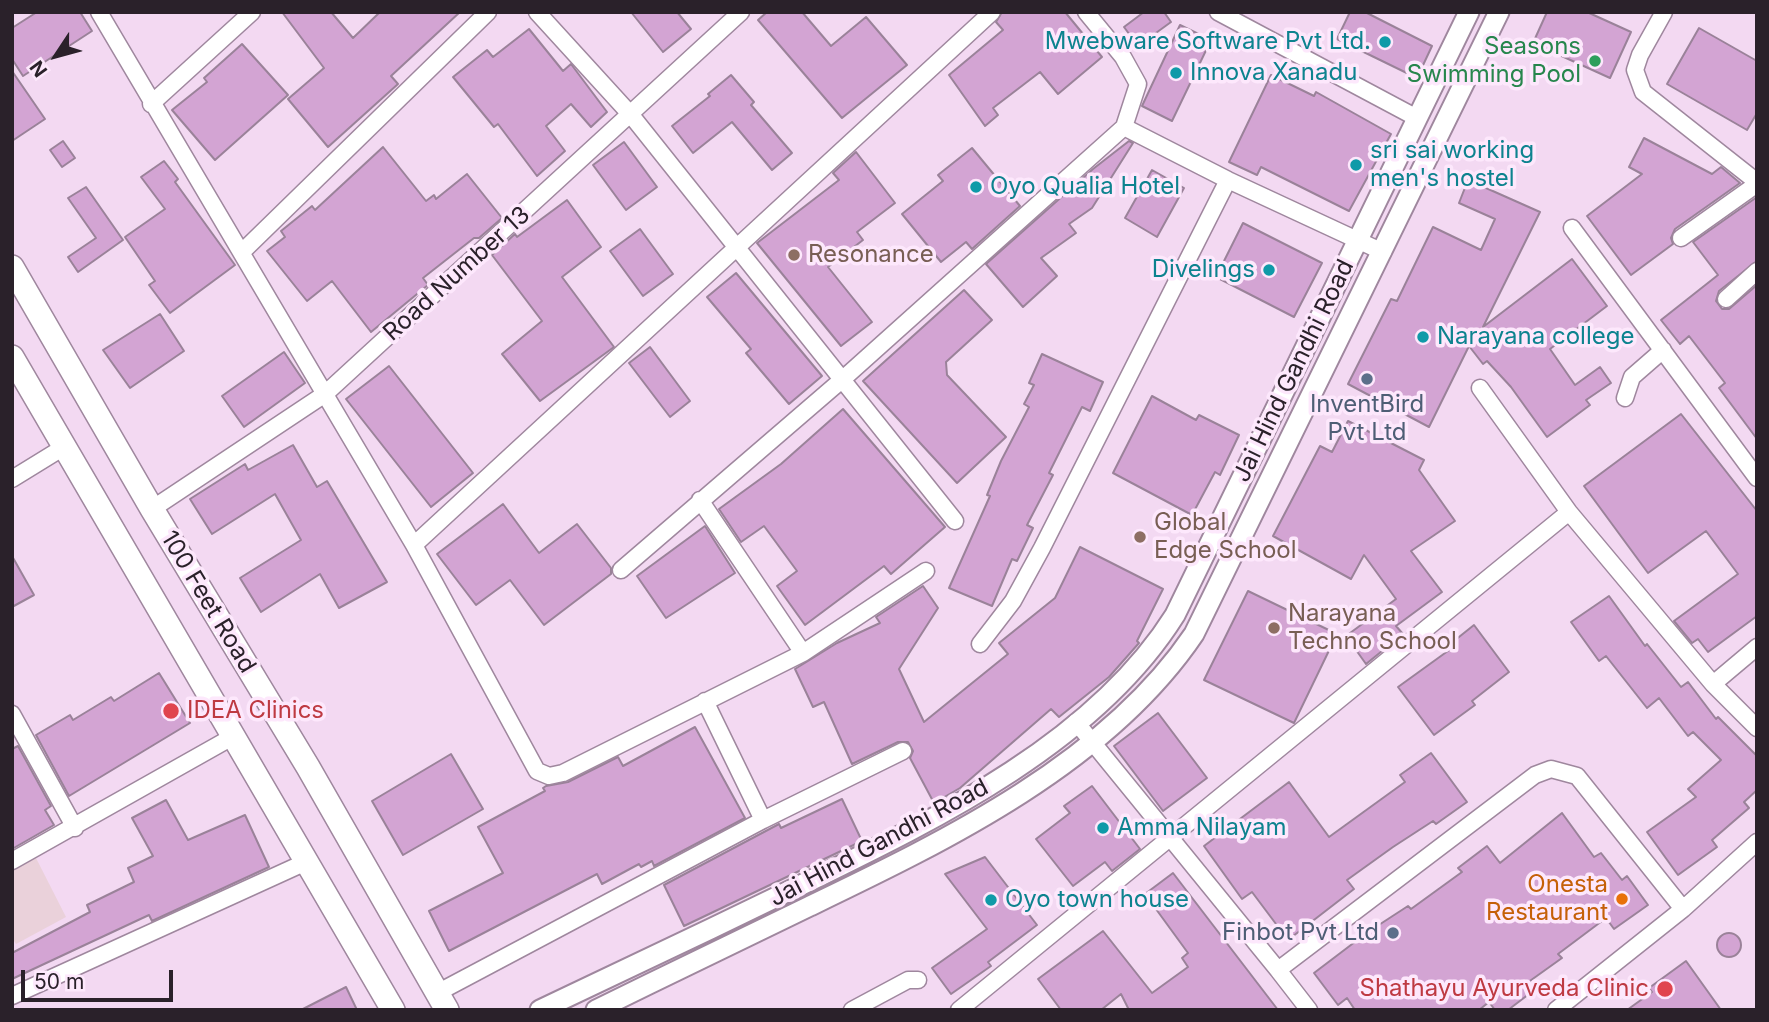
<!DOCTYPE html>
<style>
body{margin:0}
#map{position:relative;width:1769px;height:1022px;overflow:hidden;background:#f3d9f2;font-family:Inter,sans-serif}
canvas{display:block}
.frame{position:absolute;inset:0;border:14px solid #2a212a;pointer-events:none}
.north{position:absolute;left:21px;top:21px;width:70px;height:70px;-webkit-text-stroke:5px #fde8fc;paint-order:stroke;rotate:234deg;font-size:19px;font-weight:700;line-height:28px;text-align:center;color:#2a212a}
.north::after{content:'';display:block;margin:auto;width:24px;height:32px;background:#2a212a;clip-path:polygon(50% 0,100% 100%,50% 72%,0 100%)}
.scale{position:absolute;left:21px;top:970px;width:152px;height:32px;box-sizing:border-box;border:4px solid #2a212a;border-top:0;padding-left:9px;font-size:21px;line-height:24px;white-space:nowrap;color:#2a212a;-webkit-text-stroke:5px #fde8fc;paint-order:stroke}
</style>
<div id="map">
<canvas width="1769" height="1022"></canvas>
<div class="frame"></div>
<div class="north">N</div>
<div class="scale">50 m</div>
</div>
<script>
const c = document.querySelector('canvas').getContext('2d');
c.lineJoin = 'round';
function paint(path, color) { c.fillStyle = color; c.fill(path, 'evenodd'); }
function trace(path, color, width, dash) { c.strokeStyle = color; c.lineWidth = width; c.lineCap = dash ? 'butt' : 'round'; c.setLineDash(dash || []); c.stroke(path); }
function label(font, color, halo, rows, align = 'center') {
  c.font = font + ' Inter,sans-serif'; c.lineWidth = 7; c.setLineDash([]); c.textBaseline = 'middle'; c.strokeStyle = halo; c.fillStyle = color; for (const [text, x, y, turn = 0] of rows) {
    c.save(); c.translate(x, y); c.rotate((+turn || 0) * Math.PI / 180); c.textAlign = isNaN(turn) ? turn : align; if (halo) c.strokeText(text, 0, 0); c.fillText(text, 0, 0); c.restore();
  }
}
const industrial = new Path2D(`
 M36,858L66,917L16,944L12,938V871Z`);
const building = new Path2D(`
 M37,12H80L92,31L23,76L12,59V28Z
 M282,12H331L353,38L380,12H460L391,76L398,84L328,147L288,99L324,68Z
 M631,12H677L691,29L663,52Z
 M767,12H802L831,46L866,17L907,65L842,118L758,20Z
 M1002,12H1065L1102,57L1058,94L1040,72L993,108L998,115L985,126L949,75L1003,30L996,22Z
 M1144,12H1164L1171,22L1138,46L1124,27Z
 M1350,12H1365L1432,46L1417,78L1337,39Z
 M1547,12H1587L1631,32L1610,78L1533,43Z
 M1180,25L1211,40L1172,121L1142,106Z
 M1699,28L1757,61V113L1747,130L1667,84Z
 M529,29L563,71L571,64L607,112L591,127L571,104L546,126L565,151L537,176L498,124L494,127L453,77L487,50L493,57Z
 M242,44L288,95L215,160L172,110L207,82L204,78Z
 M12,71L45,119L12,141Z
 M731,75L754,102L751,105L792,153L772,170L732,122L693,153L672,126L710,96L708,94Z
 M1271,75L1314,96L1316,92L1391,134L1349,211L1261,167L1257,175L1229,162Z
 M1644,138L1712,174L1721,167L1740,183L1675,229L1671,238L1673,244L1631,275L1587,216L1642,174L1629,167Z
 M63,141L75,158L62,167L50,150Z
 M1129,141L1133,143L1092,208L1069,224L1076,233L1041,258L1057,276L1023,307L986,264L1093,169Z
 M624,142L657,187L626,210L593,165Z
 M383,147L426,201L434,195L436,199L467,174L502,218L479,238H474L423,278L428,285L371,332L332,281L307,301L267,251L285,237L281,231L312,206L315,210Z
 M972,148L1020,206L972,249L966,242L941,262L902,214L943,181L938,175Z
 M856,152L895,203L857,232L863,240L828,267L872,322L841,346L757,243L839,180L833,173Z
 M164,161L178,179L175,182L235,265L170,313L149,285L155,281L125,237L165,209L141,177Z
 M1152,170L1184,188L1157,237L1125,218Z
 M1468,180L1540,212L1483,327L1572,259L1607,306L1550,349L1575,385L1600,367L1611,383L1586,400L1590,405L1547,437L1511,387L1487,361L1483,364L1469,346L1429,427L1348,384L1391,299L1397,301L1433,227L1481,250L1495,219L1459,203Z
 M86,187L123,240L78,272L68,257L96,238L68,198Z
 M1757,197V261L1719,291L1716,301L1722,309H1729L1757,285V439L1719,388L1725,383L1689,336L1680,344L1661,320L1718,275L1693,242Z
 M567,200L601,247L562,277L614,347L540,401L502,354L542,321L492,255L515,234L517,237Z
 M1243,223L1322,263L1294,317L1216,277Z
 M640,229L673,274L643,296L610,251Z
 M736,273L822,376L789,404L746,353L751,349L707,297Z
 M964,290L992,320L946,362L947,375L1006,437L957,483L863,381Z
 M160,314L184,351L130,388L103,350Z
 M650,347L690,401L670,417L629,363Z
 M284,352L305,383L244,427L222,396Z
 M1042,354L1103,382L1090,411L1082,407L1049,473L1053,475L1027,525L1033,528L1017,561L1012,559L992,606L949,588L990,496L987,495L1001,461L1029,407L1024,404L1034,385L1029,383Z
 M389,366L473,473L431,507L346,399Z
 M1152,396L1196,420L1199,415L1239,435L1220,475L1215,472L1192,515L1113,473Z
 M843,409L945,527L891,574L884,566L805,625L777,586L797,571L764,526L741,542L719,509L781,464Z
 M1681,414L1757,511V616L1708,652L1698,639L1692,643L1674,621L1738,574L1706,531L1648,573L1584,486Z
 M1348,421L1424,460L1419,470L1455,521L1411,551L1442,592L1396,626L1403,634L1366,664L1346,636L1396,599L1364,555L1351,579L1273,536L1320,446L1332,452Z
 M293,445L317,487L327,481L387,582L339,608L320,574L261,612L240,578L301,540L275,494L212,534L190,499L245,464L248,470Z
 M503,504L539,553L577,524L611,568V574L544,625L510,580L476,605L437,554Z
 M705,526L735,573L666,618L637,576Z
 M1080,547L1163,589L1137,641L1139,643L1109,677L1059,717L1051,709L960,788L934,803L910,758L913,751L908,742H898L852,764L824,702L813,707L795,669L837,643L880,623L876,617L923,586L938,608L899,669L924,722L1008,654L999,643L1055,598Z
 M12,556L34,595L12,607Z
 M1248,591L1337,634L1294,723L1204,680Z
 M1609,596L1645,646L1647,644L1681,687L1688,682L1716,719L1718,717L1757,756V790L1744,802L1749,808L1712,840L1717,847L1678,875L1647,832L1696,797L1688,789L1721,760L1693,732L1688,736L1659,698L1647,708L1606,656L1599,661L1571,622Z
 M1474,625L1509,672L1472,701L1475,705L1434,735L1398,687L1452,648L1449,645Z
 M159,673L190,723L69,796L36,735L70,715L73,720L111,697L114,701Z
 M1158,713L1207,778L1163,811L1114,746Z
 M695,727L745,818L654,866L652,861L641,867L639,864L602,884L597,874L449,951L429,911L503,873L478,827L545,791L543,788L546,786L568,782L618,757L623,766Z
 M18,746L51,806L45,810L54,825L12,849V749Z
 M1431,753L1467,802L1436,824L1433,821L1393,847L1347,880L1354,889L1288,940L1252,892L1242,899L1204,846L1289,782L1329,837L1405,782L1400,775Z
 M451,754L483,809L403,855L372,801Z
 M1092,786L1140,849L1112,871L1105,862L1073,886L1036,839L1070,813L1064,806Z
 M842,799L862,841L684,926L664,885L779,824L781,828Z
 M166,800L188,840L245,815L269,867L152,921L149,915L12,979V953L90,912L87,905L134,882L128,868L153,856L132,818Z
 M1562,813L1594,857L1601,853L1622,880L1627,876L1648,905L1614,929L1606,918L1558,954L1562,958L1527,983L1533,991L1508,1010H1495L1489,1002L1479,1010H1355L1347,998L1338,1005L1314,973L1368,932L1408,906L1411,909L1462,872L1458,868L1487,846L1500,863Z
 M985,857L1037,925L988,962L991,966L951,994L932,968L987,929L945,874Z
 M1173,873L1278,1010H1129L1121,994L1101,1010H1061L1038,979L1103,931L1152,993L1188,967L1182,958L1188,953L1145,894Z
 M1717 945a12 12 0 1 1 24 0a12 12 0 1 1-24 0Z
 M1686,961L1721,1010H1627L1652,992L1649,988Z
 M346,987L357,1010H301Z`);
const minor = new Path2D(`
 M99,12L414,545L537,771L549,776L563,773L803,653L926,571
 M537,12L631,115L955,521
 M1086,12L1123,57L1138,84L1124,127
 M1218,12L1417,118
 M1664,12L1640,55L1635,70L1643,92L1757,182
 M151,104L252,12
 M1572,228L1757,478
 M1681,238L1757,184
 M242,252L488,12
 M1726,299L1757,271
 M1480,388L1569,512L1713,684L1757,728
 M1625,398L1632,377L1663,350
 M12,479L64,447
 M700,500L803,653
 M152,509L325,394L741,12
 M414,545L992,12
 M621,570L844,378L1124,127L1228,180L1383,252
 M980,644L1013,601L1042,548L1228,180
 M1713,684L1757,647
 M705,701L763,820
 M12,714L75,828
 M1076,722L1278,970
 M12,861L234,736
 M437,993L763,820L903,751
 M12,996L306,862
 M852,1010L908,980H918
 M959,1010L1569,512
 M1309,1010L1278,970L1535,775L1551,769L1577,776L1683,909
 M1556,1010L1683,909L1757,842`);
const tertiary = new Path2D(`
 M540,1010C625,970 709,930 793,889C928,823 1093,746 1175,615L1469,12
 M596,1010C667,975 738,941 810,906C947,840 1107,763 1194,634L1499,12`);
const secondary = new Path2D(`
 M12,267L152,509L308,767L447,1010
 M12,357L393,1010`);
const markers = [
 [1385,42,7,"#0f9aa8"],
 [1595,61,7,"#2e9e5b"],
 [1176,73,7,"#0f9aa8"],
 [1356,165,7,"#0f9aa8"],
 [976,187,7,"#0f9aa8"],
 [794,255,7,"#8d6e63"],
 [1269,270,7,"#0f9aa8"],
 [1423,337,7,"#0f9aa8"],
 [1367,379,7,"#5c6f8a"],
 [1140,537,7,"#8d6e63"],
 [1274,628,7,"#8d6e63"],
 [171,711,9,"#e0444e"],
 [1103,828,7,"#0f9aa8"],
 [1622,899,7,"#e8710a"],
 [991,900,7,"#0f9aa8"],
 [1393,933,7,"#5c6f8a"],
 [1665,989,9,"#e0444e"]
];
const cultureNames = [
 ["Mwebware Software Pvt Ltd.",1371,42,"right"],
 ["Innova Xanadu",1190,73],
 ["sri sai working",1370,151],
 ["men's hostel",1370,179],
 ["Oyo Qualia Hotel",990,187],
 ["Divelings",1255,270,"right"],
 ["Narayana college",1437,337],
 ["Amma Nilayam",1117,828],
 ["Oyo town house",1005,900]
];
const leisureNames = [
 ["Seasons",1581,47],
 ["Swimming Pool",1581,75]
];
const educationNames = [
 ["Resonance",808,255],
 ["Global",1154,523],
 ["Edge School",1154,551],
 ["Narayana",1288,614],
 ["Techno School",1288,642]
];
const streetNames = [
 ["Road Number 13",457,274,-42],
 ["Jai Hind Gandhi Road",1294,371,-64],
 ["100 Feet Road",208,602,59],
 ["Jai Hind Gandhi Road",879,843,-28]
];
const serviceNames = [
 ["InventBird",1367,405],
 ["Pvt Ltd",1367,433],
 ["Finbot Pvt Ltd",1379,933,"right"]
];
const healthNames = [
 ["IDEA Clinics",187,711],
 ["Shathayu Ayurveda Clinic",1649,989,"right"]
];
const foodNames = [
 ["Onesta",1608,885],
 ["Restaurant",1608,913]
];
paint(industrial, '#ead1da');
paint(building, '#d3a4d3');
trace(building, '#9a8299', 2);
trace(minor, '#9f879e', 19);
trace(tertiary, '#9f879e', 23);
trace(secondary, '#9f879e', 26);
trace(minor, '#fff', 16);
trace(tertiary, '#fff', 19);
trace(secondary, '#fff', 23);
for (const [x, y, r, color] of markers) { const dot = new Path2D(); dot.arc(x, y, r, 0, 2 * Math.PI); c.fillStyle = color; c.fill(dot); trace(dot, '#fde8fc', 2.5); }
label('24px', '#0d838f', '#fde8fc', cultureNames, 'left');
label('24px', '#27864d', '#fde8fc', leisureNames, 'right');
label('24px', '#785e54', '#fde8fc', educationNames, 'left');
label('24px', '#2a212a', '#fde8fc', streetNames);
label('24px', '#4e5e75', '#fde8fc', serviceNames);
label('24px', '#be3a42', '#fde8fc', healthNames, 'left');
label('24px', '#c56008', '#fde8fc', foodNames, 'right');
</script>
